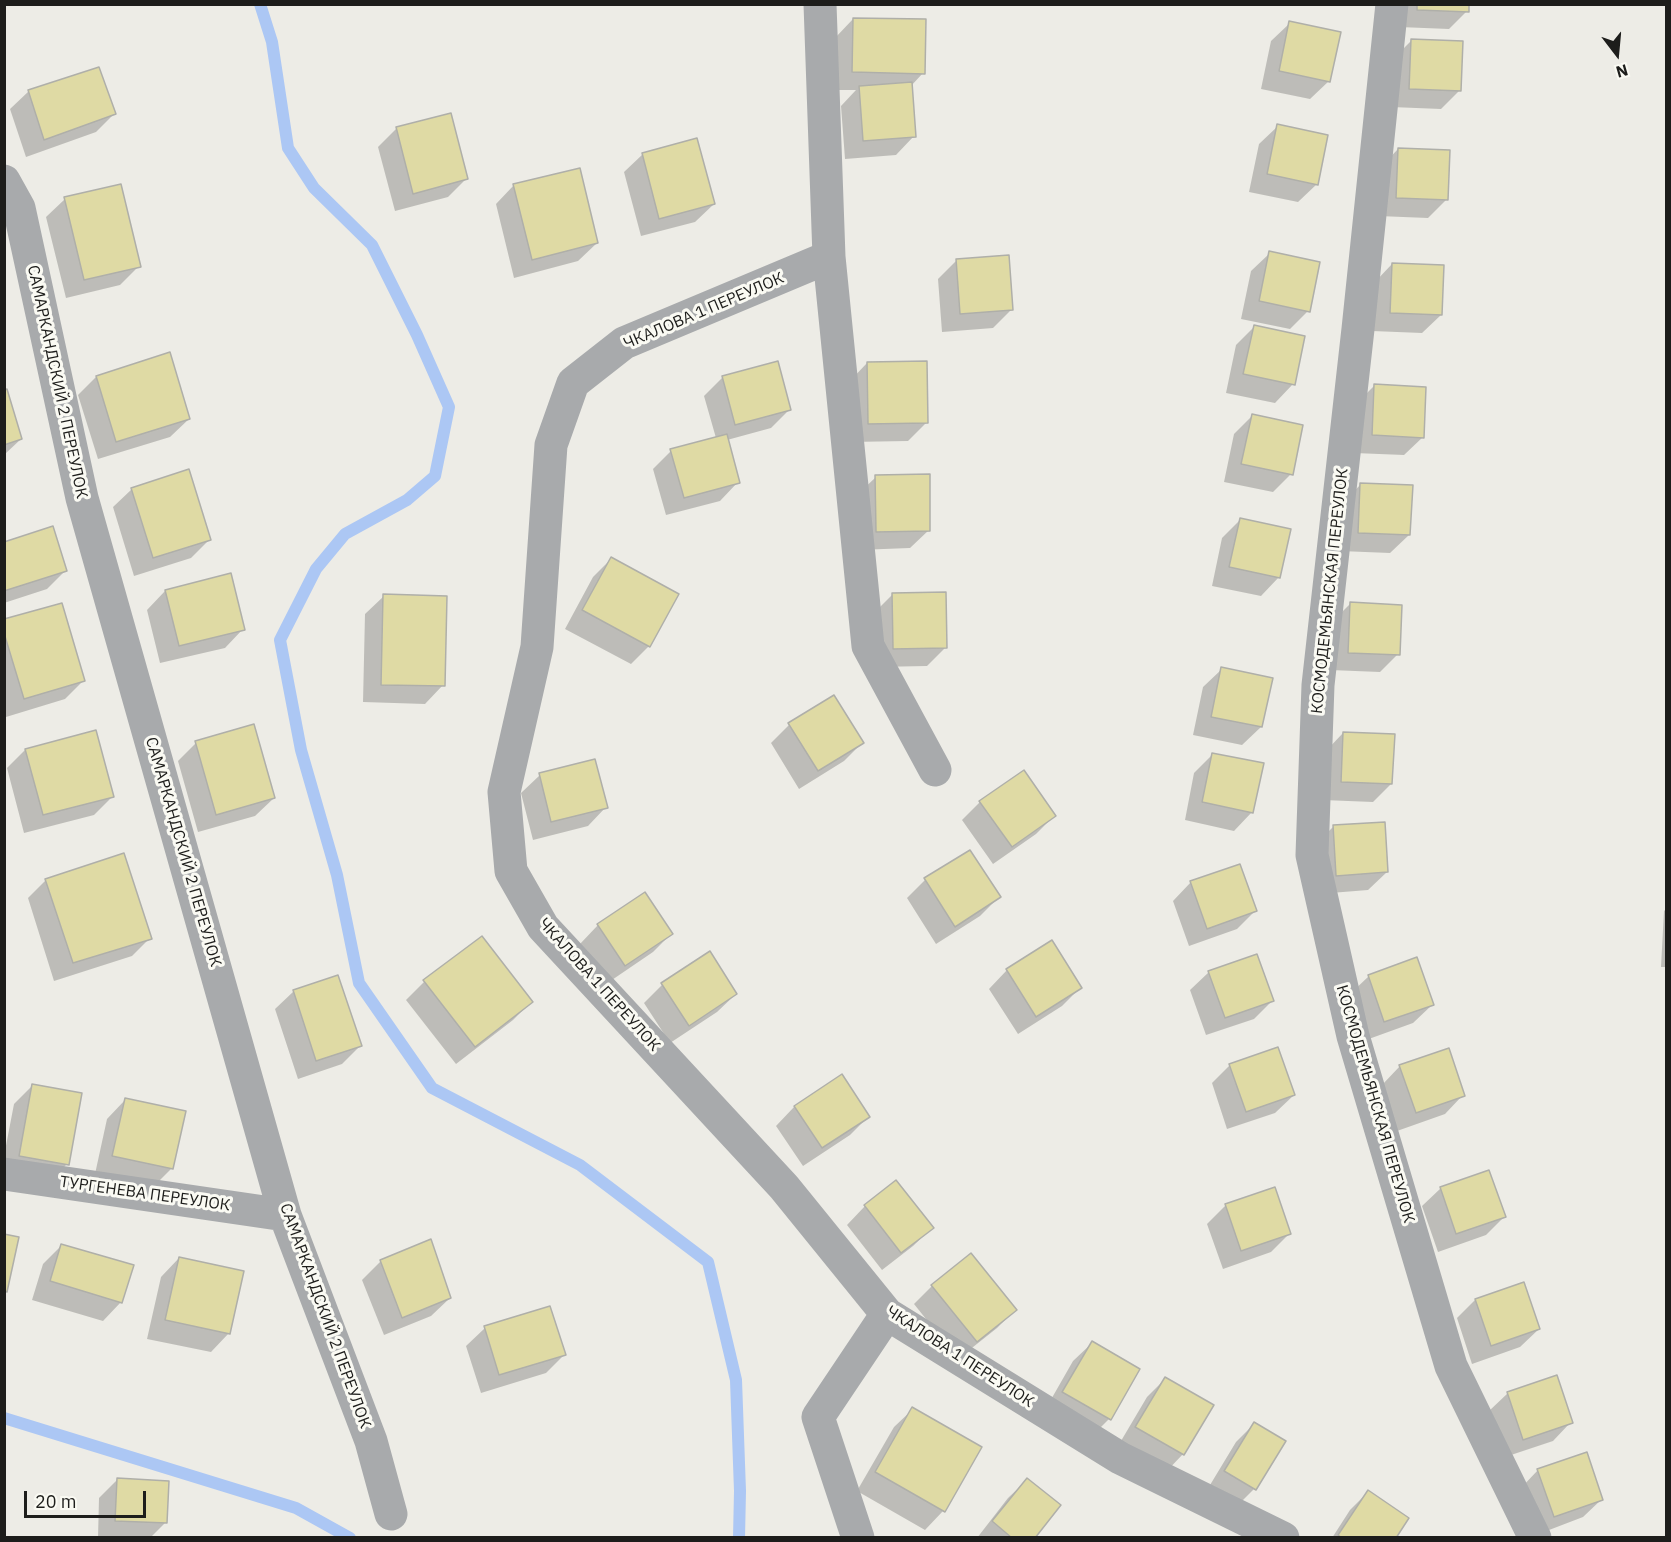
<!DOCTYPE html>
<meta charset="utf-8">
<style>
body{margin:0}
#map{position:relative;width:1671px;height:1542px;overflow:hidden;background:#edece6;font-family:"IBM Plex Sans",sans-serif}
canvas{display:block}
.frame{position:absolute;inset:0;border:6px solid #1d1d1b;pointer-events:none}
.north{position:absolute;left:1587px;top:24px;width:60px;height:60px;-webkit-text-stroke:4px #fafaf3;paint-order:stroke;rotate:164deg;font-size:16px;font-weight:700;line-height:24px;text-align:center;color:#1d1d1b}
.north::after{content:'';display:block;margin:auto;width:21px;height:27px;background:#1d1d1b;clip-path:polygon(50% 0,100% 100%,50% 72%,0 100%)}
.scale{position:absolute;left:24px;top:1491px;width:122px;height:27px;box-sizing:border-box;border:3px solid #1d1d1b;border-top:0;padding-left:8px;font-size:18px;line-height:21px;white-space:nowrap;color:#1d1d1b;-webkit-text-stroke:4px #fafaf3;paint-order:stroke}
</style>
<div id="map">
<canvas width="1671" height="1542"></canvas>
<div class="frame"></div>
<div class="north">N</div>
<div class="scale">20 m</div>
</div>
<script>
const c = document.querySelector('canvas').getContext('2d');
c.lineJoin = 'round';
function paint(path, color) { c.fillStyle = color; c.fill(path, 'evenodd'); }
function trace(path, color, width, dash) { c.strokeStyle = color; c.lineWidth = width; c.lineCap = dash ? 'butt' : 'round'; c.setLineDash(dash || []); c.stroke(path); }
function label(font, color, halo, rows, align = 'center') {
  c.font = font + ' "IBM Plex Sans",sans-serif'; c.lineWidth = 6; c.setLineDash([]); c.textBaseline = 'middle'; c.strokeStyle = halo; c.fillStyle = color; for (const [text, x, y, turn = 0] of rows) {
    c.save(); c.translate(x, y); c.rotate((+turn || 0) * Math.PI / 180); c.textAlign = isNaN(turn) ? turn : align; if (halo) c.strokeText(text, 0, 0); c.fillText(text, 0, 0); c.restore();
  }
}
const shadow = new Path2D(`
 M1400,4H1467V11L1449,29L1399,27Z
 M853,19L923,73L911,86L914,136L896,155L845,159L841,106L856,90H834L835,38Z
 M1290,23L1329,81L1310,99L1261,89L1271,41Z
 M1412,40L1459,91L1441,109L1391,107L1393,59Z
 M29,91L114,114L96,132L26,157L10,109Z
 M450,115L467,178L448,197L395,211L378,147L396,129Z
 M1278,126L1317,184L1298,202L1249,192L1259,144Z
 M1398,149L1446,200L1428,218L1378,216L1380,168Z
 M643,154L714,204L695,222L641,236L624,172Z
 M514,185L597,243L578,261L514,278L496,204Z
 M65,199L139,266L120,285L66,298L46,217Z
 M1270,253L1308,311L1290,329L1241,319L1251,271Z
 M957,260L1012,309L993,328L942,332L938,279Z
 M1392,264L1441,315L1422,333L1372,331L1374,283Z
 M1254,327L1293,384L1275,403L1226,393L1236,345Z
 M169,354L189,419L170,437L98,459L78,395L96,377Z
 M867,363L926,423L908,441L850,442L849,382Z
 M723,377L790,409L771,428L727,440L738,482L720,501L666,515L653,469L671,451L716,438L704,396Z
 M1374,386L1423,437L1404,455L1354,453L1356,404Z
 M4,391L21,439L4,455Z
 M1252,416L1291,474L1273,492L1224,482L1234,434Z
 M876,477L929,530L910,548L858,550L857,495Z
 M1361,484L1409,535L1390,553L1340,551L1343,503Z
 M132,489L209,540L191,558L134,576L113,507Z
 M1240,520L1279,577L1261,596L1212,586L1222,538Z
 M4,543L65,571L47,589L4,603Z
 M611,559L649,646L631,664L565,629L593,577Z
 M165,591L243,629L225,648L160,663L147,610Z
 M892,595L945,648L927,666L875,667L874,613Z
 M384,596L443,685L425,704L363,702L365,614Z
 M1351,603L1398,654L1380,672L1330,670L1332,622Z
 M4,621L83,681L65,699L6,717Z
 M1222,669L1261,727L1242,745L1193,735L1203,687Z
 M789,725L863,742L844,761L799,789L771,743Z
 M1343,733L1391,784L1373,802L1323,800L1325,752Z
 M196,743L274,798L255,816L198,832L178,761Z
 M25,750L112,797L94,815L24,833L7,768Z
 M1213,754L1252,812L1234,831L1185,820L1194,773Z
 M540,775L606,807L588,826L533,840L521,793Z
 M980,802L1054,816L1036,834L993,864L962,820Z
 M1333,827L1387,872L1368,890L1318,894L1315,845Z
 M46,880L150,938L132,956L54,981L28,898Z
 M925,880L999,897L980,916L936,944L907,898Z
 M1191,882L1255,911L1237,929L1189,946L1173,901Z
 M1666,909V967H1661L1664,911Z
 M598,925L671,934L653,952L606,984L580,944Z
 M1007,970L1080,988L1062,1006L1018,1034L989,989Z
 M1209,972L1272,1001L1254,1019L1206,1035L1190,990Z
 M1369,976L1432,1005L1413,1023L1366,1040L1350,994Z
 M424,982L531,1002L513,1020L456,1064L406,1000Z
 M662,985L736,994L717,1012L670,1043L644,1003Z
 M294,991L360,1046L342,1064L298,1079L275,1009Z
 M1230,1065L1294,1095L1275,1113L1227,1129L1212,1083Z
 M1400,1066L1463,1095L1445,1114L1397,1131L1382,1085Z
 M841,1076L868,1117L850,1135L803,1166L776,1126L794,1107Z
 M32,1086L67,1164L49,1182L4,1174V1156L14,1104Z
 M125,1100L172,1168L153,1187L95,1174L107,1119Z
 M1441,1188L1504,1217L1486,1235L1438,1252L1422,1206Z
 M1226,1205L1289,1234L1271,1252L1223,1269L1207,1224Z
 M865,1206L932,1228L913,1246L882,1270L847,1225Z
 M62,1245L121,1302L103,1321L32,1300L43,1264Z
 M179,1258L229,1333L211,1352L147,1339L161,1277Z
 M381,1261L450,1298L431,1316L384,1335L362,1280Z
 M932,1286L1015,1310L997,1328L958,1359L914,1304Z
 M1475,1300L1539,1329L1520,1347L1472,1364L1457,1318Z
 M485,1328L564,1355L546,1373L481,1393L466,1346Z
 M1092,1343L1138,1370L1109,1419L1091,1437L1045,1410L1073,1361Z
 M1165,1379L1211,1405L1183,1454L1165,1473L1118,1446L1147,1397Z
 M1508,1393L1571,1422L1553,1441L1505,1457L1489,1411Z
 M913,1409L980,1448L943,1511L925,1530L857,1491L894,1427Z
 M1254,1424V1489L1236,1507L1207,1490L1236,1442Z
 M1538,1470L1602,1499L1583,1517L1536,1535L1520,1489Z
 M118,1479L166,1522L150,1538H98L99,1498Z
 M1027,1480L1033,1538H977L1008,1498Z
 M1368,1492L1394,1538H1332L1350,1510Z`);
const stream = new Path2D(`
 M260,4L272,42L288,148L314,188L372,245L417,335L449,407L435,476L407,500L345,534L316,569L280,640L301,750L337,875L359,983L432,1088L580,1165L708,1262L736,1380L740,1491L739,1538
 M4,1418L296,1508L350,1538`);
const building = new Path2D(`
 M1417,4H1469V12L1417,10Z
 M853,18L926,19L925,74L852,72Z
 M1289,21L1341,32L1330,82L1279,71Z
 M1411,39L1463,41L1461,91L1409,89Z
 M99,67L116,114L44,140L28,90Z
 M912,82L916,137L863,141L859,86Z
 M451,113L468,179L413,194L396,127Z
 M1277,124L1328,135L1318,185L1267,174Z
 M697,138L715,204L659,219L642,153Z
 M1398,148L1450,150L1448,200L1396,198Z
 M580,168L598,243L532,260L513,184Z
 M121,184L141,267L84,280L64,197Z
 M1269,251L1320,262L1310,312L1259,301Z
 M1009,255L1013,310L960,314L956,259Z
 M1392,263L1444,265L1442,315L1390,313Z
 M1254,325L1305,336L1295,385L1243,374Z
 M170,352L190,419L116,442L96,376Z
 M778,361L791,410L735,425L722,376Z
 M927,361L928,423L868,424L867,362Z
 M1374,384L1426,387L1424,438L1372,435Z
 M7,389L22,439L4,445V390Z
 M1252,414L1303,425L1293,475L1241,464Z
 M727,434L740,483L684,498L670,449Z
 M189,469L211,540L153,558L131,488Z
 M930,474V531L876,532L875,475Z
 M1360,483L1413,485L1410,535L1358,533Z
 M1240,518L1291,529L1280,578L1229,567Z
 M53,526L67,571L4,591V542Z
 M611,557L679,594L650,647L582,610Z
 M231,573L245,630L179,646L165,590Z
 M946,592L947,648L893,649L892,593Z
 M383,594L447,596L445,686L381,685Z
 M1350,602L1402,605L1400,655L1348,653Z
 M62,603L85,681L24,699L4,633V619Z
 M1221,667L1273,678L1262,727L1211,717Z
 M834,695L864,743L818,771L788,723Z
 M254,724L275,798L216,815L195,741Z
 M96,730L114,797L43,815L25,749Z
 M1343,732L1395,734L1392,784L1341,782Z
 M1212,753L1264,763L1253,813L1202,802Z
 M595,759L608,808L551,822L539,773Z
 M1024,770L1056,816L1012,847L979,801Z
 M1385,822L1388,872L1336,876L1333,825Z
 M970,850L1001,897L955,927L924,878Z
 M124,853L152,939L73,963L45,879Z
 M1240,864L1257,911L1207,929L1190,881Z
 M645,892L673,934L625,966L597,924Z
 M482,936L533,1002L475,1047L423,980Z
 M1052,940L1082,988L1036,1017L1006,969Z
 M710,951L737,994L689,1026L661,983Z
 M1257,954L1274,1001L1225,1018L1208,971Z
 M1417,957L1434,1005L1384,1022L1368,975Z
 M338,975L362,1046L316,1061L293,990Z
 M1278,1047L1295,1095L1246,1112L1229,1064Z
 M1449,1048L1465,1096L1416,1113L1399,1065Z
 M842,1074L870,1117L822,1148L794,1106Z
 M32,1084L82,1093L69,1165L19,1156Z
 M125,1098L186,1111L173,1169L112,1156Z
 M1489,1170L1506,1217L1456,1234L1440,1187Z
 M896,1180L934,1228L901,1253L864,1205Z
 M1275,1187L1291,1234L1241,1251L1225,1204Z
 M4,1234L19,1237L7,1292L4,1291Z
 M431,1239L451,1298L402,1318L380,1260Z
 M61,1244L134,1265L122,1303L50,1281Z
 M971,1253L1017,1310L977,1342L931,1285Z
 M179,1257L244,1271L230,1334L165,1320Z
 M1524,1282L1540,1329L1491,1346L1475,1299Z
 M550,1306L566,1355L499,1375L484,1326Z
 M1092,1341L1140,1369L1111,1420L1062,1392Z
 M1557,1375L1573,1423L1523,1440L1507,1392Z
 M1165,1377L1214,1405L1184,1455L1135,1427Z
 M912,1407L982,1447L945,1512L875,1472Z
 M1254,1422L1286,1441L1256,1490L1224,1471Z
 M1587,1452L1603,1500L1554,1517L1537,1469Z
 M117,1478L169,1481L167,1523L115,1521Z
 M1027,1478L1061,1505L1035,1538H1012L992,1521Z
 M1368,1490L1409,1518L1396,1538H1342L1338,1535Z`);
const street = new Path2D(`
 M820,4L829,257L868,646L935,770
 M1392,4L1358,329L1318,685L1312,855L1353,1036L1451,1366L1535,1538
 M4,181L19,208L82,498L285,1215L371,1441L391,1514
 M829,257L624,343L573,383L551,445L537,647L504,792L511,871L543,927L784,1187L887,1314L1120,1458L1283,1538
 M4,1174L285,1215
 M858,1538L818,1417L887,1314`);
const streetNames = [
 ["ЧКАЛОВА 1 ПЕРЕУЛОК",704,311,-23],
 ["САМАРКАНДСКИЙ 2 ПЕРЕУЛОК",57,382,78],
 ["КОСМОДЕМЬЯНСКАЯ ПЕРЕУЛОК",1330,591,-84],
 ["САМАРКАНДСКИЙ 2 ПЕРЕУЛОК",183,852,74],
 ["ЧКАЛОВА 1 ПЕРЕУЛОК",599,985,48],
 ["КОСМОДЕМЬЯНСКАЯ ПЕРЕУЛОК",1375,1104,74],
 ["ТУРГЕНЕВА ПЕРЕУЛОК",145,1194,8],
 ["САМАРКАНДСКИЙ 2 ПЕРЕУЛОК",325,1316,70],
 ["ЧКАЛОВА 1 ПЕРЕУЛОК",960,1357,33]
];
paint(shadow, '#0003');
trace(stream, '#acc7f4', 12);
paint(building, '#dfdaa4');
trace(building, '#afafa9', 1.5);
trace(street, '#a8aaac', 33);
label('16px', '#1d1d1b', '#fafaf3', streetNames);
</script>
